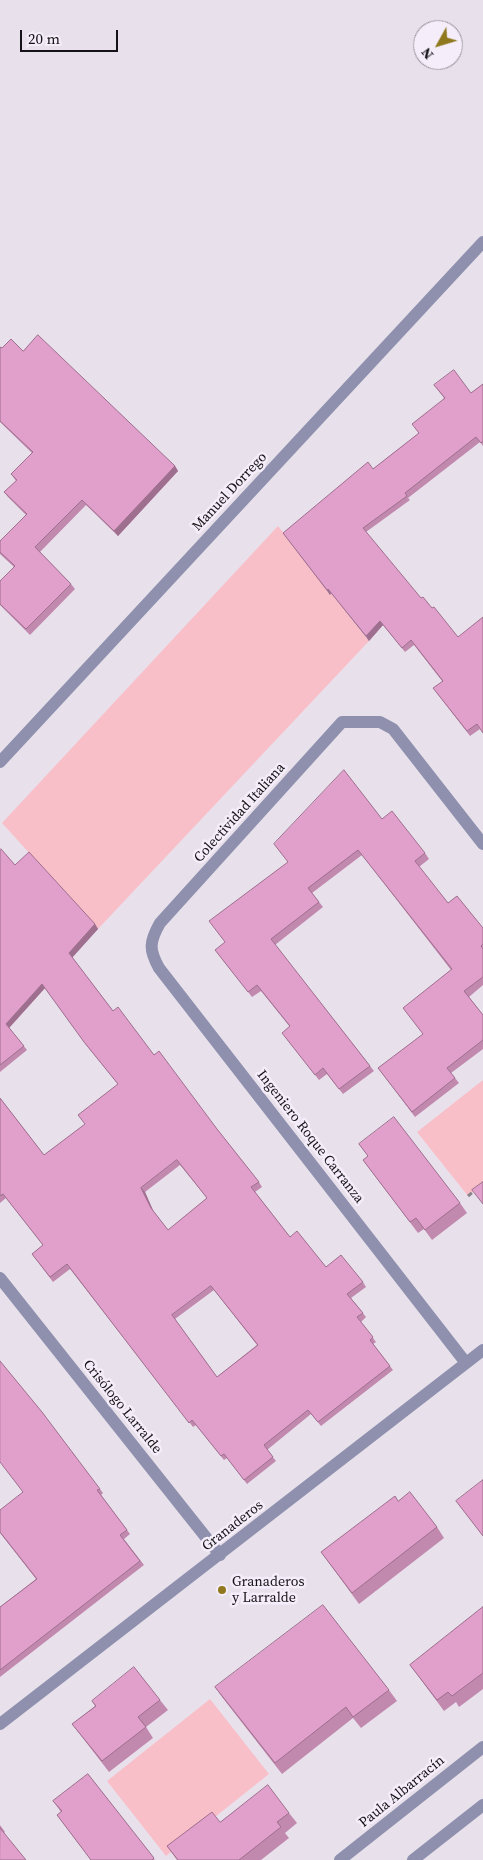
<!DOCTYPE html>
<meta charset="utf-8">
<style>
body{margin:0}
#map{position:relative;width:483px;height:1860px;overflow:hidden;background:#e8e1ec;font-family:"Source Serif 4",serif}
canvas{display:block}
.north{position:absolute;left:413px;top:20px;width:50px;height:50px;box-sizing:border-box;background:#f5eefa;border:1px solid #9b969f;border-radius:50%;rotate:231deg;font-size:14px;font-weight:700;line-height:20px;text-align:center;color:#151317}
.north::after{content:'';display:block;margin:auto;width:18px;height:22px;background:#90781e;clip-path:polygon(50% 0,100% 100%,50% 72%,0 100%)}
.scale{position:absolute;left:20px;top:30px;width:98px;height:22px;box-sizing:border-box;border:2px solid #151317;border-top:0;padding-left:6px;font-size:15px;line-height:18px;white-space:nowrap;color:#151317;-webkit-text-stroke:4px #f5eefa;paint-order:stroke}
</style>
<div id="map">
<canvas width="483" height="1860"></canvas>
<div class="north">N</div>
<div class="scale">20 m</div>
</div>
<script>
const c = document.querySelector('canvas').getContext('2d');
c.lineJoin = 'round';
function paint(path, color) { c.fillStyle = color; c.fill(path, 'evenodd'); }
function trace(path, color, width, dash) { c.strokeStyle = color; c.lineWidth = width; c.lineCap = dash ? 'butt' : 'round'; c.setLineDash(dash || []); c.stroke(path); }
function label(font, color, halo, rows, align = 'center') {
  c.font = font + ' "Source Serif 4",serif'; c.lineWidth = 5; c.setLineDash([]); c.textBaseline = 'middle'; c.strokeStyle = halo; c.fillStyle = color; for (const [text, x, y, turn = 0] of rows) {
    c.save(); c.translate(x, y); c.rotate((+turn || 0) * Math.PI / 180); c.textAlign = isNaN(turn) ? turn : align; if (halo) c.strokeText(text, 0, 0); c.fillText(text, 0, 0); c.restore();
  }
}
const green = new Path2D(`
 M278,526L369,641L98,929L2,823Z
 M483,1080V1184L468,1196L417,1132Z
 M210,1699L269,1774L166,1856L107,1781Z`);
const path = new Path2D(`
 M468,1196L483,1184`);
const minor = new Path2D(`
 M0,762L483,242
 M0,1278L220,1555
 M466,1363L159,968C149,950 149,942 160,923L342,722H380L393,729L483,844
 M0,1724L483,1350
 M340,1860L483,1747
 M413,1860L483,1805`);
const wall = new Path2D(`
 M0,347L2,348L23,351L175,466L178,471L118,536L86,505L40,552L71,584L75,589L30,635L0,605V581L14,567L0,554V541L26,515L8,497L4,492L16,481L11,474L32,453L0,422Z
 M483,384V446L480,442L408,498L410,500L366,532L480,729L470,736L436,692L442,681L414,645L405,652L383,625L369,641L331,593L330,595L283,533L373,469L419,433L444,398L434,385L471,393Z
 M382,819L425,853L429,859L419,867L448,903L483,928V985L469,997L483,1015V1049L451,1073L459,1083L415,1117L378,1068L423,1035L451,970L362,855L312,893L323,907L275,945L374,1071L343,1094L327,1074L319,1080L286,1038L290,1027L261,991L252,997L219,955L225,943Z
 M0,850L15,865L95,924L98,929L72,957L113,1011L154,1055L217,1129L259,1182L262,1187L255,1192L290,1237L326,1267L363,1282L366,1287L351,1298L366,1317L361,1322L376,1342L373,1344L393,1370L321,1426L311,1414L267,1450L276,1461L247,1484L227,1458L224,1460L196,1425L193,1427L70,1269L53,1282L32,1254L43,1245L6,1198L0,1203V1098L44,1155L85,1125L118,1084L87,1046L45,988L9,1028L27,1050L0,1072ZM180,1165L207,1198L168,1230L154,1212L145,1192ZM214,1290L257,1345L217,1377L175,1319Z
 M359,1144L460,1203L467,1213L432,1240L424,1229L418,1233L363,1160L368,1156Z
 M100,1489L103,1493L101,1495L130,1534L124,1539L144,1565L0,1677V1607L36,1579L0,1533Z
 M398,1501L437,1527L444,1538L359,1604L321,1552Z
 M483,1607V1689L459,1707L456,1702L444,1711L410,1665Z
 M215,1687L389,1690L397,1701L361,1728L353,1718L282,1774L222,1697Z
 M160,1700L168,1710L146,1727L153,1738L109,1772L72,1724L95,1706L92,1701Z
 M88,1774L155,1860H91L57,1815L61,1812L53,1801Z
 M289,1813L297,1823L285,1833L289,1838L261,1860H177L167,1846L220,1822Z
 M0,1825L5,1832L4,1833L0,1860Z`);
const shadedWall = new Path2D(`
 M175,466L178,471L118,536L114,531Z
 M328,589L331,593L330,595L327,590Z
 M380,621L383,625L369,641L366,636Z
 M95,924L98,929L72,958L69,953Z
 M42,984L45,988L9,1028L6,1024Z
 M141,1188L145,1192L154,1213L151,1208Z`);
const building = new Path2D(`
 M38,335L175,466L114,531L82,500L35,547L71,584L26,629L0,604V581L15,566L0,552V541L27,514L4,492L17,480L11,474L33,452L0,421V347L2,348L11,339L23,351Z
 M454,370L471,393L483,384V441L481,443L476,437L405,493L407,496L363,528L421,598L423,597L432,608L434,607L458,637L483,617V733L477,724L467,731L433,688L443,681L411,640L402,648L380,621L366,636L328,589L327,590L283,533L368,462L373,469L419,433L412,424L445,398L434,385Z
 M344,770L382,819L392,811L425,853L415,861L448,903L457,896L483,928V944L481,946L483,949V977L464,991L483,1015V1040L447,1068L455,1078L412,1112L378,1068L423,1034L403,1008L452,969L358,850L308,888L319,902L271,939L370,1066L339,1089L323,1068L315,1075L282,1033L290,1026L257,985L248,992L215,950L225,942L209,921L288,862L274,844Z
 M1,849L15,865L29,852L95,924L69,953L113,1011L118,1007L154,1055L159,1051L217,1129L259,1182L251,1187L290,1237L297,1231L326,1267L341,1255L363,1282L347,1294L363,1313L357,1317L373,1337L370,1340L390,1366L318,1422L308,1410L264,1445L273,1457L244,1480L224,1454L221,1456L192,1420L189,1423L67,1264L50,1277L32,1254L43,1245L3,1194L0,1196V1098L44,1155L85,1124L78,1115L118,1084L84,1042L42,984L6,1024L24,1046L0,1065V850ZM177,1160L207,1198L168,1230L151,1208L141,1188ZM211,1286L258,1345L217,1377L172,1315Z
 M394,1117L460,1203L425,1230L416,1218L410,1222L363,1160L368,1156L359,1144Z
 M483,1182V1204L472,1190Z
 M0,1361L42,1412L100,1489L97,1490L127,1530L120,1535L140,1561L0,1670V1607L37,1579L0,1532V1510L23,1492L0,1462Z
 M483,1480V1536L456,1501Z
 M410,1492L437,1527L352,1593L321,1552L395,1496L398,1501Z
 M323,1605L389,1690L353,1717L346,1707L275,1763L215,1687Z
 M483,1607V1673L452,1696L448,1692L437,1700L410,1665Z
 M134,1667L160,1700L138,1717L146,1727L102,1761L72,1724L96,1706L92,1701Z
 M88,1774L154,1858L152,1860H91L57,1815L62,1811L53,1801Z
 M268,1785L289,1813L277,1822L281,1827L239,1860H178L167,1846L212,1812L220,1822Z
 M0,1828L26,1860H0Z`);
const markers = [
 [222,1590,5,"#90781e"]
];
const streetNames = [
 ["Manuel Dorrego",230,492,-47],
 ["Colectividad Italiana",240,813,-48],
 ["Ingeniero Roque Carranza",310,1137,52],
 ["Crisólogo Larralde",122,1407,51],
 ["Granaderos",233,1526,-38],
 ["Paula Albarracín",402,1792,-39]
];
const poiNames = [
 ["Granaderos",232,1582],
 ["y Larralde",232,1598]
];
paint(green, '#f9bfc8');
trace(path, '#88838b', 3, [5, 2.5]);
trace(minor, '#8e90ad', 12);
paint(wall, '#c289af');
paint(shadedWall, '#9e6f8e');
paint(building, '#e19fcb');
trace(building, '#9e6f8e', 1);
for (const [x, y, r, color] of markers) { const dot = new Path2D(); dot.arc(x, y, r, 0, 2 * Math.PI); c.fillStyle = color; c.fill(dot); trace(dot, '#f5eefa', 2); }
label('14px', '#151317', '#f5eefa', streetNames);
label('14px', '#151317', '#f5eefa', poiNames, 'left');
</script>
